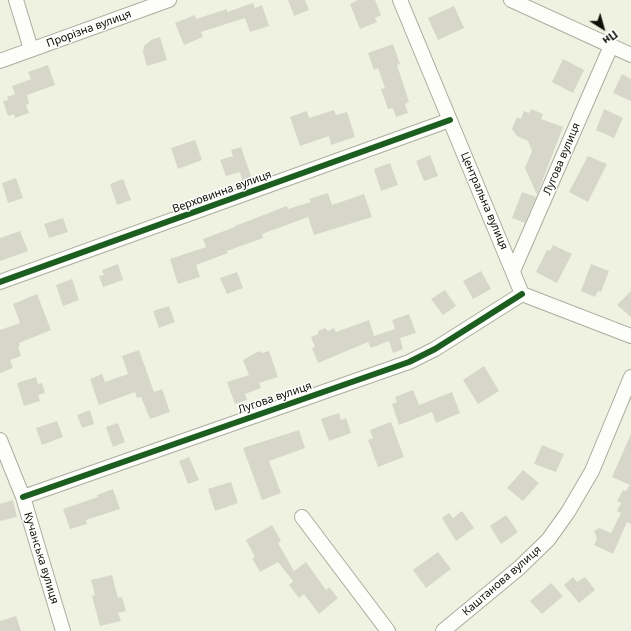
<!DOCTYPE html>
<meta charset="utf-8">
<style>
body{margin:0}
#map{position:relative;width:631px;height:631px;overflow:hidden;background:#eff2e0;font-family:"Noto Sans",sans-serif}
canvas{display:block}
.north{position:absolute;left:583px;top:8px;width:40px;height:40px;-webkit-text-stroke:3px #fff;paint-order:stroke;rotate:143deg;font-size:11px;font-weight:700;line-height:16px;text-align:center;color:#0e1005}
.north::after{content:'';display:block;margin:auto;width:14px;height:18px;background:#0e1005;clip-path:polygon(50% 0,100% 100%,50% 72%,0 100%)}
</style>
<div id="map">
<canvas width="631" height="631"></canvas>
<div class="north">Пн</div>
</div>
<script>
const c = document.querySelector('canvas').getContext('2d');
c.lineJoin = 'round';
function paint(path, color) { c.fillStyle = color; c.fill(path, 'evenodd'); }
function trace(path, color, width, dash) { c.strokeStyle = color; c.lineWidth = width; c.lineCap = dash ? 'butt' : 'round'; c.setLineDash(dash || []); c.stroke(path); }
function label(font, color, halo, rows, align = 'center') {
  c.font = font + ' "Noto Sans",sans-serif'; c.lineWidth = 3; c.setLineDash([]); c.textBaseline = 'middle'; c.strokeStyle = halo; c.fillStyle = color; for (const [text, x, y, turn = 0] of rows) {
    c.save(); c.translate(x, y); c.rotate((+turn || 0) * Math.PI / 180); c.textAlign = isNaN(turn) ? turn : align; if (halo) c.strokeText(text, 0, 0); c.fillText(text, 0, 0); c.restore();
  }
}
const building = new Path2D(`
 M288,0H305L309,10L294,16Z
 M358,0H375L381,15L375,18L377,22L360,29L350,4Z
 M253,3L255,8L262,5L269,26L250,32L245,18L201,32L203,37L184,45L175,23L195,15L196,19L227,9V12Z
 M454,6L464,28L438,40L428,18Z
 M160,37L167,60L147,66L143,52L144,46L151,40Z
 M393,44L400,64L397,65L409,102L405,104L408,113L396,117L393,108L388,109L381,89L385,88L378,68L374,70L368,53Z
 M563,59L584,70L573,93L552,82Z
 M48,65L55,85L27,95L29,104L26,105L29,113L15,118L14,114L8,116L3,101L8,100L7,97L15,94L12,86L31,79L28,72Z
 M622,74L631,79V101L613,93Z
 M531,109L543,114L541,119L563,127L537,195L525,168L532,151L528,141L517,136L512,129L517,117L521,119L524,111L529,113Z
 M604,109L623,118L614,138L596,130Z
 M334,110L336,115L347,112L355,137L331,145L329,136L300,146L290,117L307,111L309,118Z
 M195,140L202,160L178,169L171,148Z
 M241,147L252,179L243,183L240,172L226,176L220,160L233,156L231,150Z
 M430,155L438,176L424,181L416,161Z
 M588,156L607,164L588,202L569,192Z
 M390,163L398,185L381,191L374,169Z
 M16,178L23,198L8,203L2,183Z
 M123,179L131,200L117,205L110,184Z
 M522,192L536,197L525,223L512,218Z
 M328,193L332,205L364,194L372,217L314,235L308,217L262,234L263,238L227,251L228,253L196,265L200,277L178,284L170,259L206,247L203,239L235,227V226L287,206L288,209L311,202L309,199Z
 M63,218L68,232L49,238L44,224Z
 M20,231L28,251L0,261V238Z
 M553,245L572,254L557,283L536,272L547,250L550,251Z
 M118,264L123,280L103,287L99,276L104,275L102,270Z
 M591,264L609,271L601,292L598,291L595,297L581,291Z
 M481,271L491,289L473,299L463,281Z
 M237,272L243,288L227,294L220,278Z
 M72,279L79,300L63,306L56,285Z
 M445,290L456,306L443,315L431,299Z
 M631,291V317L617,305Z
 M37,294L51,330L19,343L20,346L18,347L21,356L10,360L13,368L0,373V330L20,323L13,304Z
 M169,306L175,322L159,328L153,311Z
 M409,314L416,333L400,338L403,349L393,353L389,341L371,348L368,342L318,363L312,348L315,347L311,337L318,334V331L325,328L328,331L334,328L336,332L369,320L374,336L395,329L392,320Z
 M139,350L154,392L162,389L170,412L150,419L141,397L137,398L135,392L99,405L90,379L102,374L105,382L128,374L122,356Z
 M259,351L262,353L269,351L278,377L259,383L261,388L245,394L247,400L235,404L227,382L249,375L243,360Z
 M484,366L499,391L478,404L463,380Z
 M36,377L38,384L42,383L45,393L38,395L40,401L24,406L17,383Z
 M413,390L419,405L452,392L460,413L436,423L432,412L399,425L392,404L397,402L395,397Z
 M90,410L94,424L82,428L77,415Z
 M339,413L341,420L346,418L351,433L329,441L321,419Z
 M57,421L63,437L42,445L36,428Z
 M391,422L404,457L378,467L368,440L373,438L370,430Z
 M118,423L125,442L113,447L106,427Z
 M299,430L305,448L269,461L281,493L262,500L243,448Z
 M631,434V524L627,522L613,554L594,545L597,539L594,531L599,528L611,533L621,513L617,511L621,503L617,501L623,490L626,491L630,485L612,477Z
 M542,445L564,454L556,472L534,464Z
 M189,457L199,480L188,484L179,461Z
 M523,470L539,483L523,501L507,488Z
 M231,482L238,503L215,511L208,489Z
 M113,489L120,509L86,520L87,524L70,529L63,509L98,497L97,495Z
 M13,500L17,517L0,521V504Z
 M462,511L474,528L456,541L442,518L449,513L453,518Z
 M506,515L518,532L501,544L490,526Z
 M272,525L281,541L278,543L294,571L306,562L326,590L329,587L338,598L319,614L304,594L299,598L289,585L293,581L278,562L260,572L252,558L255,557L246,540Z
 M438,552L451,569L426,588L413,570Z
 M112,575L118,598L122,597L126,611L118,613L121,621L100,626L92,596L95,595L91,580Z
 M573,577L577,582L585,577L595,590L579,603L564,585Z
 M551,583L563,596L542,614L530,601Z
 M16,616L21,631H0V621Z`);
const minor = new Path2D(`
 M16,0L31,49
 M400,0L522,294L631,336
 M511,0L631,55
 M0,61L169,0
 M513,271L611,46
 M0,282L450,120
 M0,440L23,497L63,631
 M23,497L409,362L435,349L522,294
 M302,517L388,631
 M443,631L519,568L548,540L568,512L592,471L631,377`);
const cycleway = new Path2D(`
 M0,282L450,120
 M23,497L409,362L435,349L522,294`);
const streetNames = [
 ["Прорізна вулиця",89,29,-20],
 ["Лугова вулиця",562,159,-67],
 ["Верховинна вулиця",222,192,-20],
 ["Центральна вулиця",484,201,67],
 ["Лугова вулиця",275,398,-19],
 ["Кучанська вулиця",41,558,73],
 ["Каштанова вулиця",502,581,-41]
];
paint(building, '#d7d7c9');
trace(minor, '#aaad9f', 16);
trace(minor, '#fdfdfa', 14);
trace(cycleway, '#1b5e20', 6);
label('11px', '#0e1005', '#fff', streetNames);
</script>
